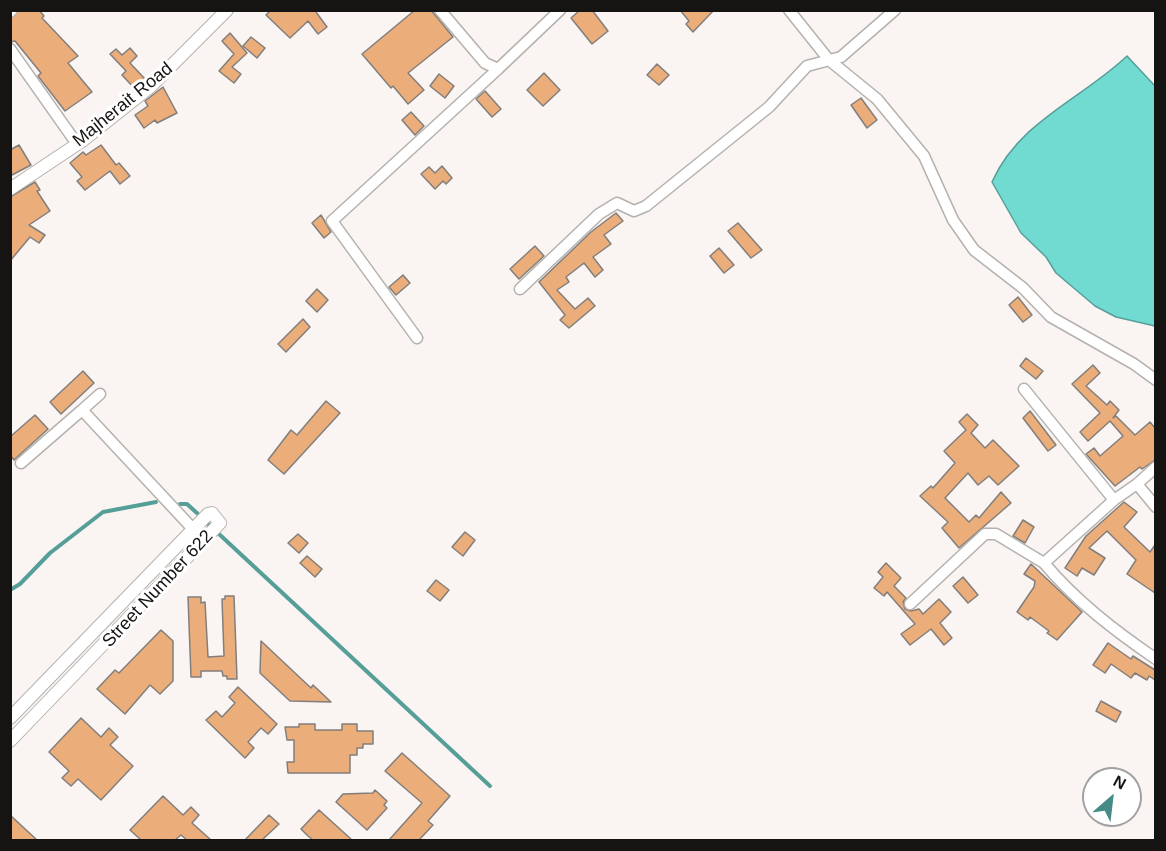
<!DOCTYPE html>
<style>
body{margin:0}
#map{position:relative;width:1166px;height:851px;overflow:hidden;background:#faf5f2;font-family:Helvetica,sans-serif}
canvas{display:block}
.frame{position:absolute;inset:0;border:12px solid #161413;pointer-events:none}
.north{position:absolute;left:1082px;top:767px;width:60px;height:60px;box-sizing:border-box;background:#fff;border:2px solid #a2a1a1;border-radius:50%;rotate:28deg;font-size:16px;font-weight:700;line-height:24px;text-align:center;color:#161413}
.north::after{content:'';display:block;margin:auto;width:21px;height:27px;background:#458b86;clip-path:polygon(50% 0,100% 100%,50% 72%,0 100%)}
</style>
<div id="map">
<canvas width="1166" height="851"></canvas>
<div class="frame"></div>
<div class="north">N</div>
</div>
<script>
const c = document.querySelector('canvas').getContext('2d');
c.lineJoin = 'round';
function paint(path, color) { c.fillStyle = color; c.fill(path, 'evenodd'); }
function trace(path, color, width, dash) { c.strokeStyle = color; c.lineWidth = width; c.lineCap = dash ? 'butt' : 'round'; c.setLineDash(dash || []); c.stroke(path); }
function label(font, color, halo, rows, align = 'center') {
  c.font = font + ' Helvetica,sans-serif'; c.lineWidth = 6; c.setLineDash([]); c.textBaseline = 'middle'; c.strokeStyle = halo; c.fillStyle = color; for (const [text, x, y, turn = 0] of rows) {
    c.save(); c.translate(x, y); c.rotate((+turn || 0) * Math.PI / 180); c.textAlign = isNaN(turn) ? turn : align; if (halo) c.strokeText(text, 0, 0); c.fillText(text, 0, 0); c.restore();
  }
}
const water = new Path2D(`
 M1127,56L1155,86V326L1116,317L1095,306L1056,273L1046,257L1021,233L992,182C1019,121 1082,99 1127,56Z`);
const stream = new Path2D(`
 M180,504H187L198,514
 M208,524L209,525
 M219,534L490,786
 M10,590L20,584L50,553L103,512L156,502`);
const building = new Path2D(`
 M19,10H39L44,16L42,18L78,56L68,63L92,92L65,111L38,76L41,73L15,41L10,42V19Z
 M271,10H318L316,12L327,27L318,34L308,21L290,38L266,15Z
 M415,10H431L453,37L408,73L424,90L408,104L393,86L391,88L362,54Z
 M580,10H592L608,31L592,44L571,18Z
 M680,10H714L693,32L686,24L689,21Z
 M230,33L247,53L232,67L241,74L234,83L219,71L234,54L222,41Z
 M251,37L265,48L257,58L243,46Z
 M130,48L137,56L130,63L146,80L135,89L122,75L126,71L110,54L116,49L122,55Z
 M657,64L669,75L659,85L647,75Z
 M544,73L560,90L543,106L527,90Z
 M439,74L454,86L445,98L430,86Z
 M163,87L177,113L157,123L155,120L144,128L135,115L148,106L145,101Z
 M485,91L501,109L492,117L476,99Z
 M861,98L877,120L867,128L851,105Z
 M411,112L424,126L415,135L402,120Z
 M19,145L31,165L10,176V150Z
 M101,145L116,165L119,163L130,176L120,184L110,171L85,190L77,181L82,177L70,163L83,152L86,155Z
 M442,166L452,178L446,184L443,181L435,189L421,174L429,167L435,173Z
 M35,182L40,190L37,191L50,211L29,225L45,235L39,243L30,237L10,261V197Z
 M616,213L623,221L604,235L611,244L593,257L603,270L595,277L584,263L566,277L569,282L557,290L575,309L588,298L595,306L569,328L560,320L565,315L539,282L591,232Z
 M321,215L331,232L324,238L312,223Z
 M738,223L762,250L751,258L728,231Z
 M535,246L544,256L519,279L510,269Z
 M719,248L734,265L724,273L710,256Z
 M403,275L410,283L396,295L389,287Z
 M317,289L328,300L317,312L306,301Z
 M1018,297L1032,315L1023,322L1009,305Z
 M303,319L310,327L286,352L278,344Z
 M1026,358L1043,371L1036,379L1020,366Z
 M1093,365L1100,373L1086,386L1107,405L1110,401L1119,410L1113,418L1116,416L1135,435L1150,422L1155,428V460L1142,469L1140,467L1115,486L1086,454L1094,448L1100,456L1123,436L1110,421L1088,441L1080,432L1100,413L1072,384Z
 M83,371L94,383L61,414L50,402Z
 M326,401L340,413L284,474L268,460L291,430L297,435Z
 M1030,411L1056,445L1048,451L1023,418Z
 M967,414L978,425L971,433L985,448L993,440L1019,466L998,485L989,476L978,485L968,473L945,498L969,522L976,515L979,518L1001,492L1011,503L959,548L942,528L948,522L920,496L931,486L933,488L955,463L944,451L966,430L959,422Z
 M35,415L48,429L14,460L10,455V437Z
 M1124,502L1137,512L1124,527L1150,552L1155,545V593L1127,574L1136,560L1107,531L1089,548L1105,558L1094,575L1082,568L1077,576L1065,568L1086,536Z
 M1023,520L1034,527L1025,543L1013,536Z
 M465,532L475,540L463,556L452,547Z
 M298,534L308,543L299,553L288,543Z
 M307,556L322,569L315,577L300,563Z
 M886,563L901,578L894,586L906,598L903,602L905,609L911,611L919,609L923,614L939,599L951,612L940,623L952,638L944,645L931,629L910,645L901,634L915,624L887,592L884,596L874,588L883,577L878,572Z
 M1031,564L1082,612L1057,640L1047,633L1049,631L1030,617L1028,620L1017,612L1034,587L1035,581L1024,574Z
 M963,577L978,595L968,603L953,586Z
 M436,580L449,590L440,601L427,591Z
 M225,596H234L237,679H227V676H223L222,671H201V677H191L188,597H201V603L205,602L208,657L224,656L222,599H225Z
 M161,630L173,641V681L160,694L150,685L125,714L97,689L115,670L119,673Z
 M261,641L311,688L313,685L331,702L290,701L260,673Z
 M1108,643L1131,659L1133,656L1155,670V680L1149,676L1147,680L1135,673L1131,678L1111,664L1105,673L1093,665Z
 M238,687L277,724L268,734L261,728L248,742L254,748L245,758L206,720L216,711L222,717L235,703L229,697Z
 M1101,701L1121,712L1116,722L1096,711Z
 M81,718L101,737L109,728L118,737L110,745L133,766L101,800L78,779L71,786L62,778L69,771L49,752Z
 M299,724H315V730H342V724H357V731H373V744H363V748H357V755H350V773H288L287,762H294V740H287L285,727H299Z
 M402,753L450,796L428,821L433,825L419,840H389L422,803L385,771Z
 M375,790L387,801L384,805L387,808L367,830L336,802L343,794L373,793Z
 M163,796L183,815L191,807L199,815L192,823L211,840H187L181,835L175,840H141L130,830Z
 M319,810L352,840H313L308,836L301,829Z
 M10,815L37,840H10Z
 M269,815L279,824L262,840H245Z`);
const minor = new Path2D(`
 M440,10L485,63L498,69L560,10
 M789,10L829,60L877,99L924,156L953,220L974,250L1023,288L1051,317L1134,364L1156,380
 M10,12L12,10
 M10,49L77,144
 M520,289L599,214L617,203L634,211L646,206L769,107L807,66L841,57L895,10
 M417,338L332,221L498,69
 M82,410L100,394
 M21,463L82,410L193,529
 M1137,484L1156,467
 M1114,500L1137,484L1156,507
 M1044,563C1076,601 1115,631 1156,659
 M910,604L985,534H996L1044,563L1114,500L1024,389`);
const tertiary = new Path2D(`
 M10,189L82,141L150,87L227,10
 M10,718L208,514L212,513L220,523L10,741`);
const streetNames = [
 ["Majherait Road",123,105,-39],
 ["Street Number 622",158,589,-47]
];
paint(water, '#71dad1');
trace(water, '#569f98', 1.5);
trace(stream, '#569f98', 4);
paint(building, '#ebae7a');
trace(building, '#827e7b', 1.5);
trace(minor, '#b5b1ad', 13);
trace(tertiary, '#b5b1ad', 14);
trace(minor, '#fff', 10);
trace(tertiary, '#fff', 12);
label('18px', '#161413', '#fff', streetNames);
</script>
